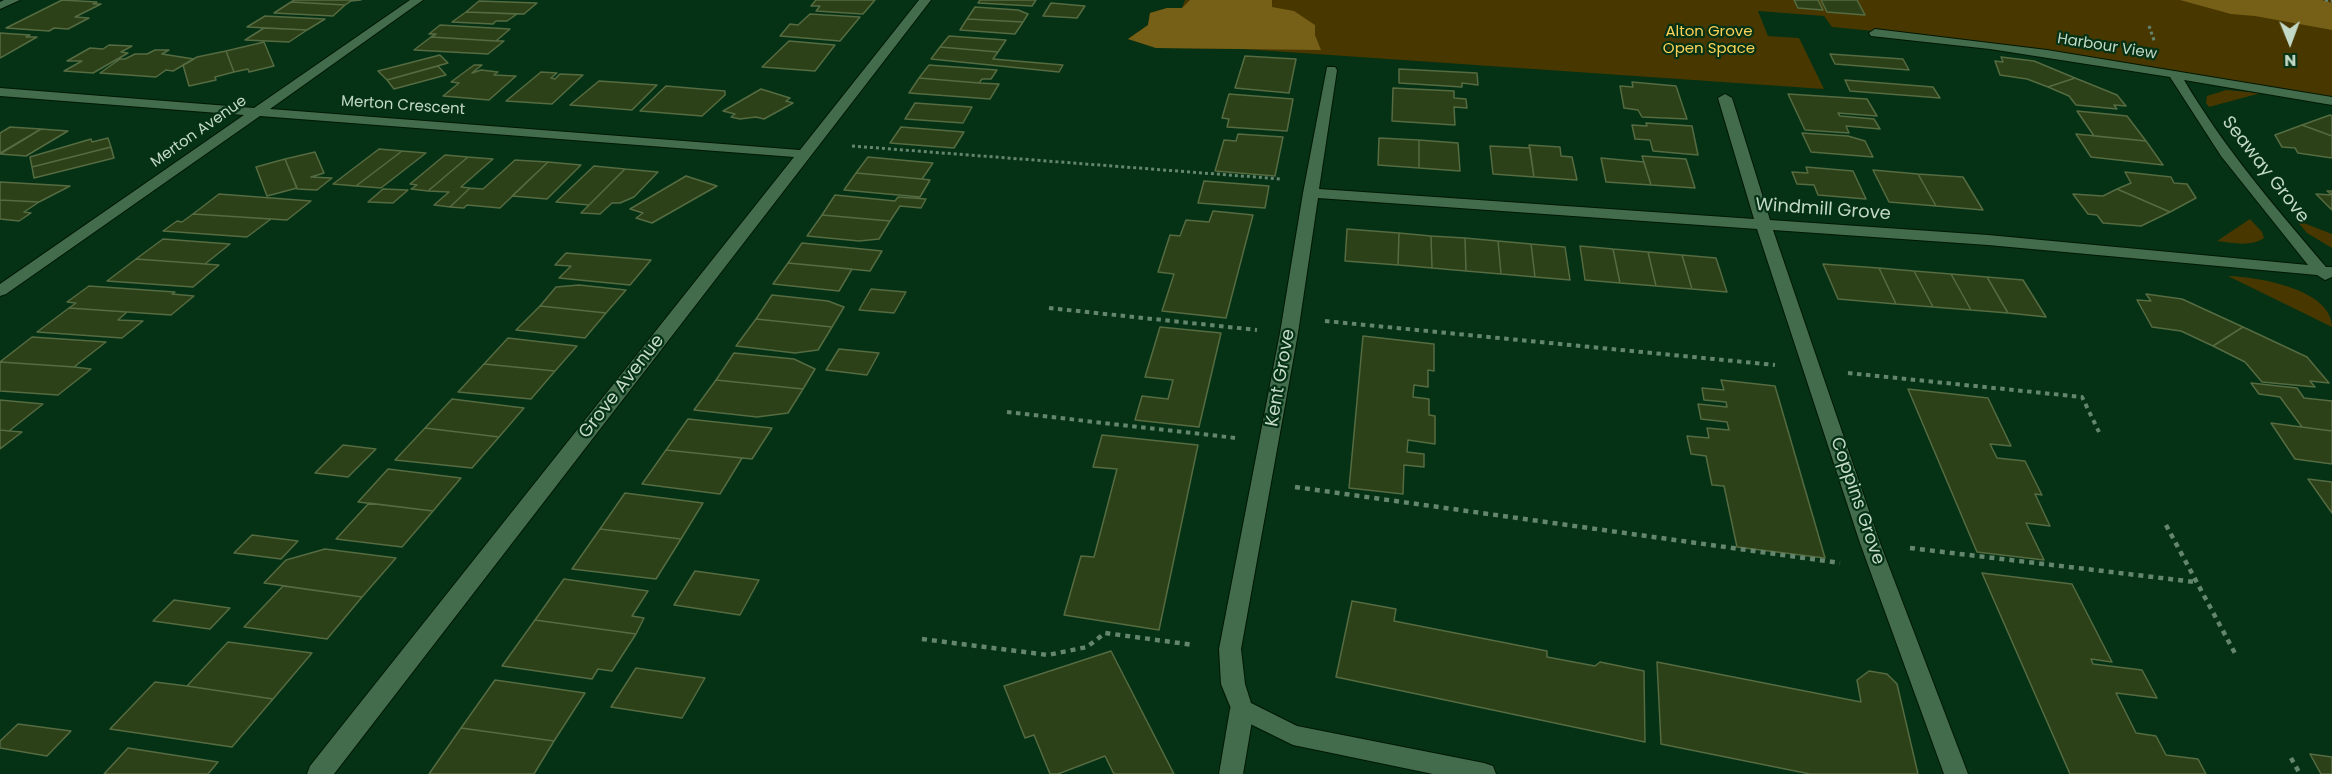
<!DOCTYPE html>
<style>
body{margin:0}
#map{position:relative;width:2332px;height:774px;overflow:hidden;background:#053115;font-family:Poppins,sans-serif}
canvas{display:block}
.north{position:absolute;left:2260px;top:12px;width:60px;height:60px;-webkit-text-stroke:4px #053115;paint-order:stroke;rotate:179deg;font-size:16px;font-weight:700;line-height:24px;text-align:center;color:#c3d9c7}
.north::after{content:'';display:block;margin:auto;width:21px;height:27px;background:#c3d9c7;clip-path:polygon(50% 0,100% 100%,50% 72%,0 100%)}
</style>
<div id="map">
<canvas width="2332" height="774"></canvas>
<div class="north">N</div>
</div>
<script>
const c = document.querySelector('canvas').getContext('2d');
c.lineJoin = 'round';
function paint(path, color) { c.fillStyle = color; c.fill(path, 'evenodd'); }
function trace(path, color, width, dash) { c.strokeStyle = color; c.lineWidth = width; c.lineCap = dash ? 'butt' : 'round'; c.setLineDash(dash || []); c.stroke(path); }
function label(font, color, halo, rows, align = 'center') {
  c.font = font + ' Poppins,sans-serif'; c.lineWidth = 4.5; c.setLineDash([]); c.textBaseline = 'middle'; c.strokeStyle = halo; c.fillStyle = color; for (const [text, x, y, turn = 0] of rows) {
    c.save(); c.translate(x, y); c.rotate((+turn || 0) * Math.PI / 180); c.textAlign = isNaN(turn) ? turn : align; if (halo) c.strokeText(text, 0, 0); c.fillText(text, 0, 0); c.restore();
  }
}
const green = new Path2D(`
 M1185,0H2332V101L1874,31L1832,27L1824,16L1758,11L1768,36L1799,38L1824,89L1243,49L1156,48L1128,39L1148,25L1150,13L1167,8H1182Z
 M2226,90L2261,93L2209,107L2206,103L2207,96Z
 M2250,219L2262,232L2264,238C2251,247 2233,243 2217,241Z
 M2296,220L2332,234V248L2307,233Z
 M2228,276C2258,277 2332,289 2332,327Z`);
const forest = new Path2D(`
 M1190,0H1272V7L1294,11L1315,25V35L1321,50L1156,48L1128,39L1148,25L1150,13L1167,8H1182Z
 M2180,0H2322L2332,3V30L2255,16L2231,14Z`);
const building = new Path2D(`
 M62,0L97,2L93,4H101L75,17L89,18L68,29L54,28L49,31L6,28Z
 M294,0H361L351,1L345,5L291,2Z
 M816,0H875L863,14L816,11L820,6H811Z
 M980,0H1036L1032,6L978,3Z
 M1794,0H1818L1823,10L1798,8Z
 M1821,0H1857L1865,15L1827,12Z
 M479,1L537,3L524,14L466,12Z
 M291,2L345,5L333,16L274,13Z
 M1051,3L1085,6L1077,18L1043,16Z
 M975,7L1018,10L1028,14L1023,22L967,19Z
 M466,12L517,14L507,21H496L493,24L452,22Z
 M810,14L860,17L840,41L780,36L790,24L798,25Z
 M265,16L325,19L307,30L247,27Z
 M967,19L1023,22L1015,34L960,30Z
 M440,25L510,29L496,41L431,37L436,34H429Z
 M264,28L307,30L289,42L245,40Z
 M0,33L30,35L26,37H37L0,58Z
 M949,36L1006,40L998,52L940,47Z
 M431,37L496,41H504L488,54L414,50Z
 M789,41L835,45L815,71L762,67Z
 M264,42L274,66L249,72L248,69L234,72L226,51Z
 M109,45L132,46L121,52L128,53L93,73L64,71L82,61H67L90,48L103,49Z
 M940,47L998,52L993,59L1063,65L1059,72L931,59Z
 M155,50H169L162,54L194,59L173,71L166,70L156,77L100,73L120,59H125L135,54H147Z
 M226,51L234,72L215,77L216,80L189,86L183,65L197,57Z
 M1830,54L1903,59L1909,70L1835,64Z
 M440,55L448,63L387,80L378,71Z
 M1245,56L1296,59L1289,93L1235,88Z
 M2001,57L2034,61L2075,78L2048,87L2027,79L2000,75L1995,61L2003,62Z
 M474,65H482L472,73L481,70L498,72L494,75L516,76L489,100L443,96L459,83L451,82Z
 M929,65L997,70L991,79H982L979,83L919,78Z
 M438,66L446,75L394,89L387,80Z
 M1399,69L1477,73L1478,85L1462,83V87L1399,83Z
 M541,72L557,73L551,78L555,79L560,74L583,75L552,104L506,101Z
 M919,78L979,83L999,84L990,99L909,93Z
 M2075,78L2117,95L2126,106L2114,105L2117,109L2076,105L2069,96L2048,87Z
 M1845,80L1933,87L1940,98L1850,91Z
 M599,81L657,85L632,110L570,105Z
 M1632,82L1676,86L1687,119L1642,117L1638,110L1624,108L1620,86L1633,87Z
 M666,86L725,91V95L702,116L640,111Z
 M1393,88L1454,91V98L1466,99L1467,108L1454,107L1455,125L1392,121Z
 M761,89L790,98L786,101L793,103L764,119L756,117L740,119L731,117L735,114L723,111Z
 M1229,94L1293,99L1287,131L1227,127L1229,119L1222,118Z
 M1788,94L1867,99L1877,116L1838,113L1840,116L1874,119L1880,129L1846,126L1849,133L1805,130Z
 M915,103L972,107L963,123L905,119Z
 M2077,111L2127,116L2146,141L2094,136Z
 M2330,115L2332,116V136L2302,125Z
 M1646,123L1692,126L1698,155L1653,151L1650,140L1635,139L1632,125L1647,126Z
 M2302,125L2332,136V158L2298,153L2295,148L2282,147L2275,135Z
 M10,127L41,129L0,153V133Z
 M901,127L964,132L954,148L890,143Z
 M41,129L68,131L26,156L0,154Z
 M1802,133L1848,136L1865,141L1873,157L1811,152Z
 M1238,134L1283,137L1275,176L1215,171L1224,140L1236,141Z
 M2076,134L2146,141L2163,165L2091,157Z
 M108,138L111,147L32,167L30,157L91,139L92,142Z
 M1379,138L1419,140V168L1378,165Z
 M1419,140L1458,143L1460,171L1419,168Z
 M1529,145L1560,147L1561,156L1572,157L1577,180L1534,177Z
 M1490,146L1530,148L1534,177L1493,174Z
 M111,147L114,158L34,178L32,167Z
 M379,149L402,151L356,186L333,184Z
 M402,151L426,153L381,188L356,186Z
 M315,152L324,173L311,177L332,178L317,190L297,189L285,159Z
 M445,155L468,157L428,191L411,189L417,185L410,184Z
 M1642,156L1686,159L1695,188L1651,185Z
 M468,157L493,159L461,187L470,188L450,207L434,205L449,192L428,191Z
 M868,157L933,163L922,179L856,173Z
 M1601,158L1644,162L1651,185L1606,182Z
 M285,159L297,188L267,196L256,167Z
 M515,160L548,162L500,208L467,205L464,208L450,207L470,188L483,189Z
 M548,162L581,165L547,199L512,196Z
 M594,166L625,169L589,205L556,202Z
 M1806,167L1853,171L1866,199L1818,195L1814,185L1797,184L1792,172L1808,173Z
 M625,169L658,172L634,197L620,203H612L600,214L581,213Z
 M1873,170L1918,174L1936,206L1889,202Z
 M2125,172L2171,177L2174,183L2187,184L2196,198L2170,212L2117,189L2131,183Z
 M856,173L922,179L930,180L920,197L844,190Z
 M1918,174L1963,177L1983,210L1936,206Z
 M686,176L717,186L652,223L636,218L643,213L630,209Z
 M1204,181L1269,186L1265,208L1198,203Z
 M0,182L70,186L39,202L0,200Z
 M383,189L408,190L393,203L368,202Z
 M2117,189L2170,212L2141,226L2103,223L2097,215L2088,214L2073,194L2103,196Z
 M2327,191H2332V210L2316,194L2332,195Z
 M219,194L311,201L287,220L193,214Z
 M835,195L895,201L898,197L926,199L921,208L900,206L890,221L822,215Z
 M0,200L39,202L24,212L31,213L19,221L0,219Z
 M1213,211L1253,215L1226,318L1162,311L1174,274L1158,272L1170,235L1180,236L1186,220L1209,222Z
 M193,214L271,219L247,237L163,231L177,221L182,222Z
 M822,215L890,221L879,239L859,241L807,236Z
 M1347,229L1399,233L1398,265L1345,261Z
 M1399,233L1431,236L1432,268L1398,265Z
 M1431,236L1465,238L1466,271L1432,268Z
 M1465,238L1498,241L1501,274L1466,271Z
 M163,239L230,244L205,264L136,259Z
 M1498,241L1531,244L1535,277L1501,274Z
 M802,243L882,251L870,271L788,263Z
 M1531,244L1565,247L1570,280L1535,277Z
 M1580,246L1613,249L1620,283L1585,280Z
 M1613,249L1648,252L1656,286L1620,283Z
 M1648,252L1682,255L1692,289L1656,286Z
 M566,253L651,260L630,285L559,278L571,266L555,265Z
 M1682,255L1716,258L1727,292L1692,289Z
 M136,259L205,264L219,265L193,287L107,281Z
 M788,263L852,269L839,291L773,284Z
 M1823,264L1879,268L1896,304L1838,299Z
 M1879,268L1914,271L1933,307L1896,304Z
 M1914,271L1951,274L1971,310L1933,307Z
 M1951,274L1987,277L2008,313L1971,310Z
 M1987,277L2023,280L2046,317L2008,313Z
 M579,285L626,290L606,313L540,306L556,287Z
 M89,286L175,292L172,294L194,296L171,315L69,308L76,303L67,302Z
 M871,289L906,292L894,313L859,310Z
 M2146,294L2182,299L2243,327L2213,346L2181,331L2152,327L2137,300L2151,301Z
 M772,295L828,301L844,307L832,327L756,319Z
 M540,306L606,313L585,338L516,330Z
 M69,308L127,312L118,320L143,321L122,338L37,332Z
 M756,319L832,327L818,350L795,353L736,346Z
 M1160,327L1221,333L1199,427L1135,420L1142,396L1168,399L1173,380L1145,377Z
 M2243,327L2307,357L2329,383L2310,381L2315,387L2262,382L2245,362L2213,346Z
 M1363,336L1434,344V371L1428,370V387L1414,385L1413,397L1429,399V415L1435,416V444L1408,440L1407,452L1424,454V467L1404,465L1403,494L1349,488Z
 M32,337L106,342L74,367L0,362Z
 M508,338L577,346L555,371L484,364Z
 M839,349L879,353L867,375L826,370Z
 M734,353L794,359L815,369L803,389L716,380Z
 M0,362L74,367L91,369L58,395L0,391Z
 M484,364L555,371L531,399L458,392Z
 M716,380L803,389L788,413L757,417L694,410Z
 M1721,380L1775,386L1825,558L1737,547L1724,486L1712,485L1706,456L1691,454L1687,436L1709,438L1707,428L1729,430L1727,422L1701,419L1698,404L1727,407L1726,402L1704,400L1702,388L1724,390Z
 M2251,383L2297,388L2304,398L2332,401V431L2302,427L2280,397L2259,394Z
 M1908,389L1988,398L2011,446L1990,444L1997,458L2025,461L2042,495L2035,494L2050,526L2026,523L2044,560L1977,552Z
 M452,399L524,408L499,437L425,428Z
 M0,400L43,404L9,431L0,430Z
 M688,419L772,428L752,459L666,450Z
 M2271,423L2332,431V464L2295,459Z
 M425,428L499,437L472,468L395,460Z
 M0,430L9,431L22,432L0,449Z
 M1102,435L1198,445L1159,630L1064,615L1081,556L1094,557L1117,469L1093,467Z
 M343,445L376,449L348,477L315,473Z
 M666,450L742,458L720,494L642,484Z
 M388,469L461,478L433,511L358,502Z
 M2308,479L2332,482V513Z
 M625,493L703,503L681,539L600,529Z
 M369,503L433,511L402,547L336,539Z
 M600,529L681,539L656,579L572,569Z
 M252,535L298,541L281,559L234,553Z
 M325,549L396,558L362,597L264,583L286,560Z
 M695,571L759,580L740,615L674,605Z
 M1982,573L2072,584L2112,662L2091,659L2093,664L2142,670L2157,698L2116,693L2136,733L2156,736L2166,755L2198,759L2206,774H2070Z
 M564,579L648,591L632,616L644,618L636,634L535,620Z
 M283,586L362,597L327,639L244,627Z
 M174,600L230,608L210,629L153,621Z
 M1352,601L1396,609L1394,621L1547,651V657L1595,666L1600,662L1644,671L1645,742L1336,677Z
 M535,620L636,634L612,671L598,669L592,679L502,666Z
 M228,642L312,653L273,699L187,686Z
 M1111,651L1174,774H1114L1105,756L1058,774H1050L1034,735L1025,738L1004,686Z
 M1657,662L1861,702L1857,680L1869,671L1887,674L1897,684L1918,774H1810L1661,744Z
 M636,668L705,678L682,718L611,707Z
 M495,680L585,693L554,741L461,728Z
 M155,682L187,686L273,699L232,747L110,729Z
 M18,724L71,731L47,756L0,748V741Z
 M461,728L554,741L534,774H429Z
 M128,748L218,762L208,774H104Z
 M2310,754L2332,757V774H2321Z`);
const pathFar2 = new Path2D(`
 M2325,0L2332,1
 M2149,26L2155,43
 M852,146L1281,179`);
const pathFar1 = new Path2D(`
 M1049,308L1257,330
 M1325,321L1775,365
 M1848,373L2082,397L2099,432
 M1007,412L1236,438`);
const path = new Path2D(`
 M1295,487L1840,563
 M2166,525L2237,657
 M1910,548L2195,582
 M922,639L1048,655L1087,647L1105,633L1194,645
 M2291,758L2300,774`);
const service = new Path2D(`
 M1242,699L1250,702L1254,709L1243,774H1219L1230,709L1234,702Z`);
const minor = new Path2D(`
 M4,0H20L0,9V2Z
 M410,0H423L270,109L800,150L919,0H931L334,774H307L310,766L794,157L260,116L6,294L0,296V284L244,115L0,96V88L254,108Z
 M1875,29L2047,50L2332,97V105L2184,80C2224,148 2275,207 2326,267H2332V277L2325,280L2317,275L1988,245L1773,230L1880,543L1968,774H1944L1860,543L1757,229L1318,198L1298,333L1241,649L1245,684L1251,703L1297,726L1484,763L1493,766L1496,774H1433L1293,745L1234,716L1221,684L1219,649L1280,333L1303,193L1327,67H1335L1337,70L1319,189L1754,219L1718,98L1725,94L1732,98L1770,220L1988,235L2308,265L2221,156L2170,77L1990,49L1871,36L1869,33Z`);
const farParknames = [
 ["Alton Grove",1709,32],
 ["Open Space",1709,49]
];
const farStreetnames = [
 ["Harbour View",2107,47,9],
 ["Merton Crescent",403,106,4],
 ["Merton Avenue",199,132,-35]
];
const streetNames = [
 ["Seaway Grove",2265,170,52],
 ["Windmill Grove",1823,210,4],
 ["Kent Grove",1281,378,-80],
 ["Grove Avenue",622,387,-52],
 ["Coppins Grove",1857,501,71]
];
paint(green, '#483800');
paint(forest, '#765f17');
paint(building, '#2d4118');
trace(building, '#556b41', 1.5);
trace(service, '#001704', 2);
trace(minor, '#001704', 2);
trace(pathFar2, '#64856e', 3, [3, 3]);
trace(pathFar1, '#64856e', 4, [4.5, 4.5]);
trace(path, '#64856e', 4.5, [5, 5]);
paint(service, '#426c4c');
paint(minor, '#426c4c');
label('15px', '#fbd257', '#053115', farParknames);
label('15px', '#c3d9c7', '#053115', farStreetnames);
label('18px', '#c3d9c7', '#053115', streetNames);
</script>
